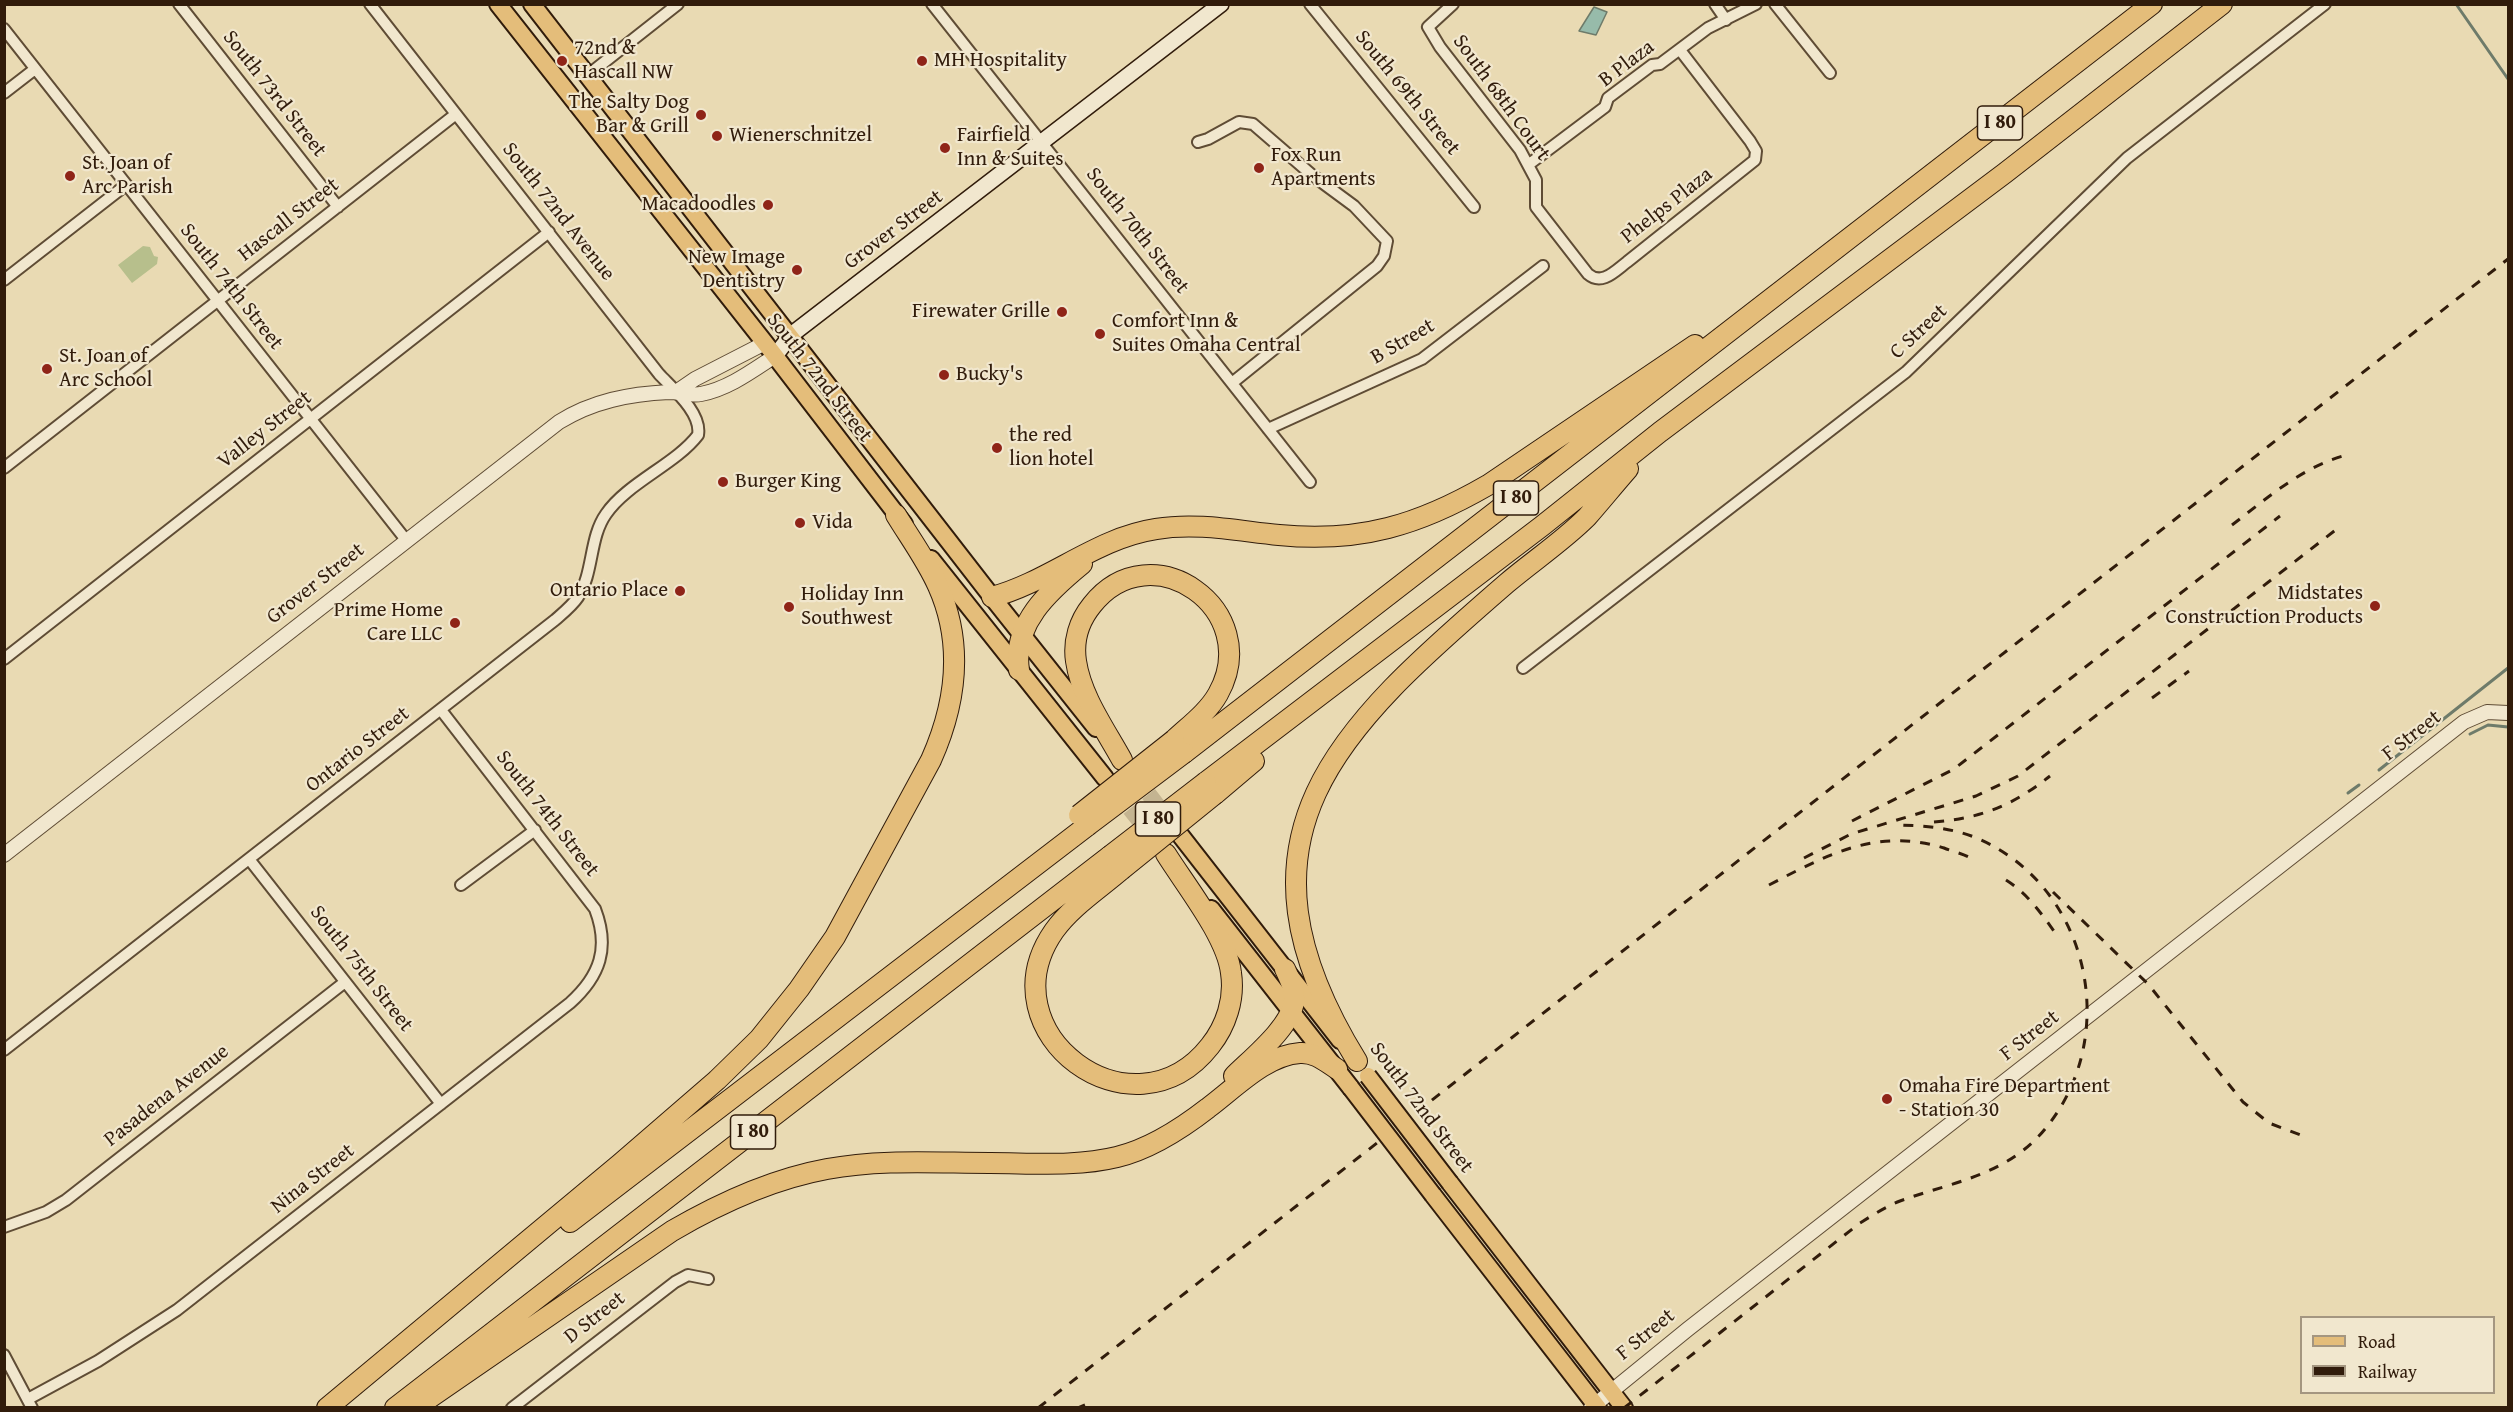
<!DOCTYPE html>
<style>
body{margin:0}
#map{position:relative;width:2513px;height:1412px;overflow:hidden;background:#e9dab3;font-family:"Gentium Book Plus",serif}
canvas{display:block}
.frame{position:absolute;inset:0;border:6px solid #311c0b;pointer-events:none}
.legend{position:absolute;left:2300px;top:1316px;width:195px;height:78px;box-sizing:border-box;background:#f1e7ce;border:2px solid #a49680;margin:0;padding:8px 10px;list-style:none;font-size:18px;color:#311c0b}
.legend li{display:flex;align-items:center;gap:12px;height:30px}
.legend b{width:30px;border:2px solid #a49680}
</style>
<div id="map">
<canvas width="2513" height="1412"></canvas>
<div class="frame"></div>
<ul class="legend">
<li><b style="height:8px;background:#e4bd7a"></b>Road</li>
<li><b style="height:8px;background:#311c0b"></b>Railway</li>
</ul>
</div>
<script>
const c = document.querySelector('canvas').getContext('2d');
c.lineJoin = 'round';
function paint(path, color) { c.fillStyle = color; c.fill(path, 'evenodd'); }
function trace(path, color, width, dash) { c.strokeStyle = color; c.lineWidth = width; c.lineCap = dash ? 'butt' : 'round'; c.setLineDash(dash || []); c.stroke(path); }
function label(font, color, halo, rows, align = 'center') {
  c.font = font + ' "Gentium Book Plus",serif'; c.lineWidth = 4.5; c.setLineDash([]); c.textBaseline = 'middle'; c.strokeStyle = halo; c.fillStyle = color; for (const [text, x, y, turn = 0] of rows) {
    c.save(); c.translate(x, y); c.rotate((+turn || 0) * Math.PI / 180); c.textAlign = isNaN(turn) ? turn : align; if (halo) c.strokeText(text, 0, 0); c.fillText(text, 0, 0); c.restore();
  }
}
const green = new Path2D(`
 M143,246L150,247L154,256L158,257L157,264L132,283L118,265Z`);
const water = new Path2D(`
 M1594,7L1607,12L1596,35L1579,31Z`);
const stream = new Path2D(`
 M2456,4L2508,79
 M2470,734L2488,725L2508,727
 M2379,770L2508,668
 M2348,793L2359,785`);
const primaryTunnel = new Path2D(`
 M1134,775L1171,823
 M1115,790L1153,838`);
const minor = new Path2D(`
 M179,4L338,207
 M932,4L1310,482
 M1310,4L1474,207
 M1453,4L1428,27L1440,47L1520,150L1536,180V207L1588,274C1602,286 1615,271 1627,262L1755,160L1756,151L1750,141L1680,50
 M1715,4L1726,20
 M1775,4L1830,73
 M4,29L406,540
 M588,75L678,4
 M4,93L35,69
 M1198,142L1208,139L1239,122L1253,124L1312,175L1354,206L1387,241L1384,256L1377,266L1232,383
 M1528,165L1605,107L1608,98L1652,65L1660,64L1708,28L1756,4
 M4,280L126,185
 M1268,429L1422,359L1543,266
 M4,468L456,114
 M4,659L549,232
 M1523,668L1906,372L2127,158L2325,4
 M249,859L441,1104
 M461,885L535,830
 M4,1050L555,620C563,613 572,606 578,597C594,572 589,538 606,514C627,483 676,464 698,435C702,413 673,389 659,374L370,4
 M4,1227L46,1212L66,1200L345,982
 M4,1355L32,1408
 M28,1399L98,1361L177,1310L570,1003C600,976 610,948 595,909L441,710
 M512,1408L675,1282L688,1275L708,1279`);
const tertiary = new Path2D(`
 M676,392L695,379L765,343
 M4,855L559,422C593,401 629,394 669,392C680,392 690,396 701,394C728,389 752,371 775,356
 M1591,1408L1688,1329L2464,722L2487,712L2508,713`);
const secondary = new Path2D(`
 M775,356L791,335L1221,4`);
const primary = new Path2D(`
 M498,4L765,343L904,524
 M532,4L992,597L1096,728
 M931,559L1105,778
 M1181,836L1340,1040
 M1211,909L1351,1088
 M1450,1183L1624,1408
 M1433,1195L1598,1408`);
const motorway = new Path2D(`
 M992,597C1049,582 1096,538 1156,529C1197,522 1238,531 1279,535C1360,543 1419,525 1488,485L1695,345
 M1019,670C1012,624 1049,591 1082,564
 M1184,753L2152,4
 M1122,760C1105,729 1081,696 1076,661C1073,641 1079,621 1092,605C1151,530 1265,610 1218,694C1208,712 1189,726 1174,740
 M1206,782L1542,526L1660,432L2005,173L2222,4
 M1215,794L1254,761
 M1121,870C1099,889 1071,907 1054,931C983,1033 1133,1144 1210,1046C1226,1026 1235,999 1231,973C1227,937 1186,886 1166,854
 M1357,1061C1218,836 1337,730 1507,583C1533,561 1563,541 1587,517C1601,501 1614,485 1628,469
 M1234,1076C1252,1058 1291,1027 1294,1001C1295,989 1290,980 1285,969
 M570,1222L1087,826
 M327,1408L620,1164L717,1080L759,1039L799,989L835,937L931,760C956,704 964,644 938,586C927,561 910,538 896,515
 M395,1408L1110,856
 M415,1408L672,1231C720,1203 772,1179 827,1169C881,1159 936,1163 990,1163C1032,1163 1076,1167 1117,1157C1150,1149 1181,1129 1208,1108C1235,1088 1266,1055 1300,1053C1315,1052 1326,1062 1337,1069`);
const rail = new Path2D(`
 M2232,525C2266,499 2301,468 2343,456
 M2152,698L2189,671
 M1852,821L1954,769L2280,516
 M1934,822C1982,818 2012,806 2050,776
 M1804,858L1851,834L1976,796L2018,776L2342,525
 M2006,880C2028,894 2041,913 2056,934
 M1769,885C1827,855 1877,827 1944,848C1954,852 1965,854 1974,860
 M2053,892L2148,984L2243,1102L2269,1123L2306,1137
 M1038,1408L2508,259
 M1078,1408L1085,1405
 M1624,1408L1860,1223C1873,1215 1885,1207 1900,1201C1949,1183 1999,1177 2038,1137C2123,1046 2094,890 1979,839C1954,828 1927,826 1900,825`);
const primaryBridge = new Path2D(`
 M1368,1076L1450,1183
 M1351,1088L1433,1195`);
const motorwayBridge = new Path2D(`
 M1079,815L1174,740
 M1087,826L1184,753
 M1110,856L1206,782
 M1121,870L1215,794`);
const markers = [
 [562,61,6,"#8f2418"],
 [922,61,6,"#8f2418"],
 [701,115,6,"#8f2418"],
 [717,136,6,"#8f2418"],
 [945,148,6,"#8f2418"],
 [1259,168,6,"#8f2418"],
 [70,176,6,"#8f2418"],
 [768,205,6,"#8f2418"],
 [797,270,6,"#8f2418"],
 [1062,312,6,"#8f2418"],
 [1100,334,6,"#8f2418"],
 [47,369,6,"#8f2418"],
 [944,375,6,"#8f2418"],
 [997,448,6,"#8f2418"],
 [723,482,6,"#8f2418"],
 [800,523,6,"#8f2418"],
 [680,591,6,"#8f2418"],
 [2375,606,6,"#8f2418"],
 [789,607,6,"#8f2418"],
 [455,623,6,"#8f2418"],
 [1887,1099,6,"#8f2418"]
];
const shields = [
 [2000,123,45],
 [1516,498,45],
 [1158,819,45],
 [753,1132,45]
];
const shieldNames = [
 ["I 80",2000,123],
 ["I 80",1516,498],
 ["I 80",1158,819],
 ["I 80",753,1132]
];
const poiNames = [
 ["72nd &",574,49],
 ["Hascall NW",574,73],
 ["MH Hospitality",934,61],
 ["The Salty Dog",689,103,"right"],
 ["Bar & Grill",689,127,"right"],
 ["Wienerschnitzel",729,136],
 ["Fairfield",957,136],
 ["Inn & Suites",957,160],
 ["Fox Run",1271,156],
 ["Apartments",1271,180],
 ["St. Joan of",82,164],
 ["Arc Parish",82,188],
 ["Macadoodles",756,205,"right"],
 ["New Image",785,258,"right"],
 ["Dentistry",785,282,"right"],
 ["Firewater Grille",1050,312,"right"],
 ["Comfort Inn &",1112,322],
 ["Suites Omaha Central",1112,346],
 ["St. Joan of",59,357],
 ["Arc School",59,381],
 ["Bucky's",956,375],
 ["the red",1009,436],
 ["lion hotel",1009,460],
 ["Burger King",735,482],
 ["Vida",812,523],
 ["Ontario Place",668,591,"right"],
 ["Midstates",2363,594,"right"],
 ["Construction Products",2363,618,"right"],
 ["Holiday Inn",801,595],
 ["Southwest",801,619],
 ["Prime Home",443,611,"right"],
 ["Care LLC",443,635,"right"],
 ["Omaha Fire Department",1899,1087],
 ["- Station 30",1899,1111]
];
const streetNames = [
 ["B Plaza",1627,64,-37],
 ["South 69th Street",1407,93,51],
 ["South 73rd Street",274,94,52],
 ["South 68th Court",1501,98,54],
 ["Phelps Plaza",1667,206,-38],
 ["South 72nd Avenue",558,212,52],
 ["Hascall Street",289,220,-38],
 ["Grover Street",894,230,-37],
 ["South 70th Street",1137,231,52],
 ["South 74th Street",231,287,52],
 ["C Street",1919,332,-43],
 ["B Street",1403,342,-30],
 ["South 72nd Street",819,378,52],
 ["Valley Street",265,430,-38],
 ["Grover Street",316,584,-38],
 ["F Street",2412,736,-38],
 ["Ontario Street",358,750,-38],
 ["South 74th Street",547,814,52],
 ["South 75th Street",361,969,52],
 ["F Street",2030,1036,-38],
 ["Pasadena Avenue",167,1096,-38],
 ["South 72nd Street",1421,1108,53],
 ["Nina Street",313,1179,-38],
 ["D Street",595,1318,-38],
 ["F Street",1646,1335,-39]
];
paint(green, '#b7bf8c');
paint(water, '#97bbaa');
trace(water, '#6e7b6a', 1.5);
trace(stream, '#6e7b6a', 3);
trace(primaryTunnel, '#c4b491', 16, [16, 8]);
trace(minor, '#5f4c35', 14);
trace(tertiary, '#5f4c35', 16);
trace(secondary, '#311c0b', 18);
trace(primary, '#311c0b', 20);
trace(motorway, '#311c0b', 22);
trace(minor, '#f1e7ce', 10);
trace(tertiary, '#f1e7ce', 14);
trace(secondary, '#f1e7ce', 15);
trace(primary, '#e4bd7a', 16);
trace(motorway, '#e4bd7a', 20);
trace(rail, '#311c0b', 3, [10, 10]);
trace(primaryBridge, '#311c0b', 20, []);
trace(motorwayBridge, '#311c0b', 22, []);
trace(primaryBridge, '#e4bd7a', 16);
trace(motorwayBridge, '#e4bd7a', 20);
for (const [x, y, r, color] of markers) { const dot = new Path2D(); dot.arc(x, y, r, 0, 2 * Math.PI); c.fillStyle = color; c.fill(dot); trace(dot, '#f1e7ce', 2); }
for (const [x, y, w] of shields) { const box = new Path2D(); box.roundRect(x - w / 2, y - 17, w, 34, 4.5); c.fillStyle = '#f1e7ce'; c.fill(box); trace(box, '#311c0b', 1.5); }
label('bold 20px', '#311c0b', null, shieldNames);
label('21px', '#311c0b', '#f1e7ce', poiNames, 'left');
label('21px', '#311c0b', '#f1e7ce', streetNames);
</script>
